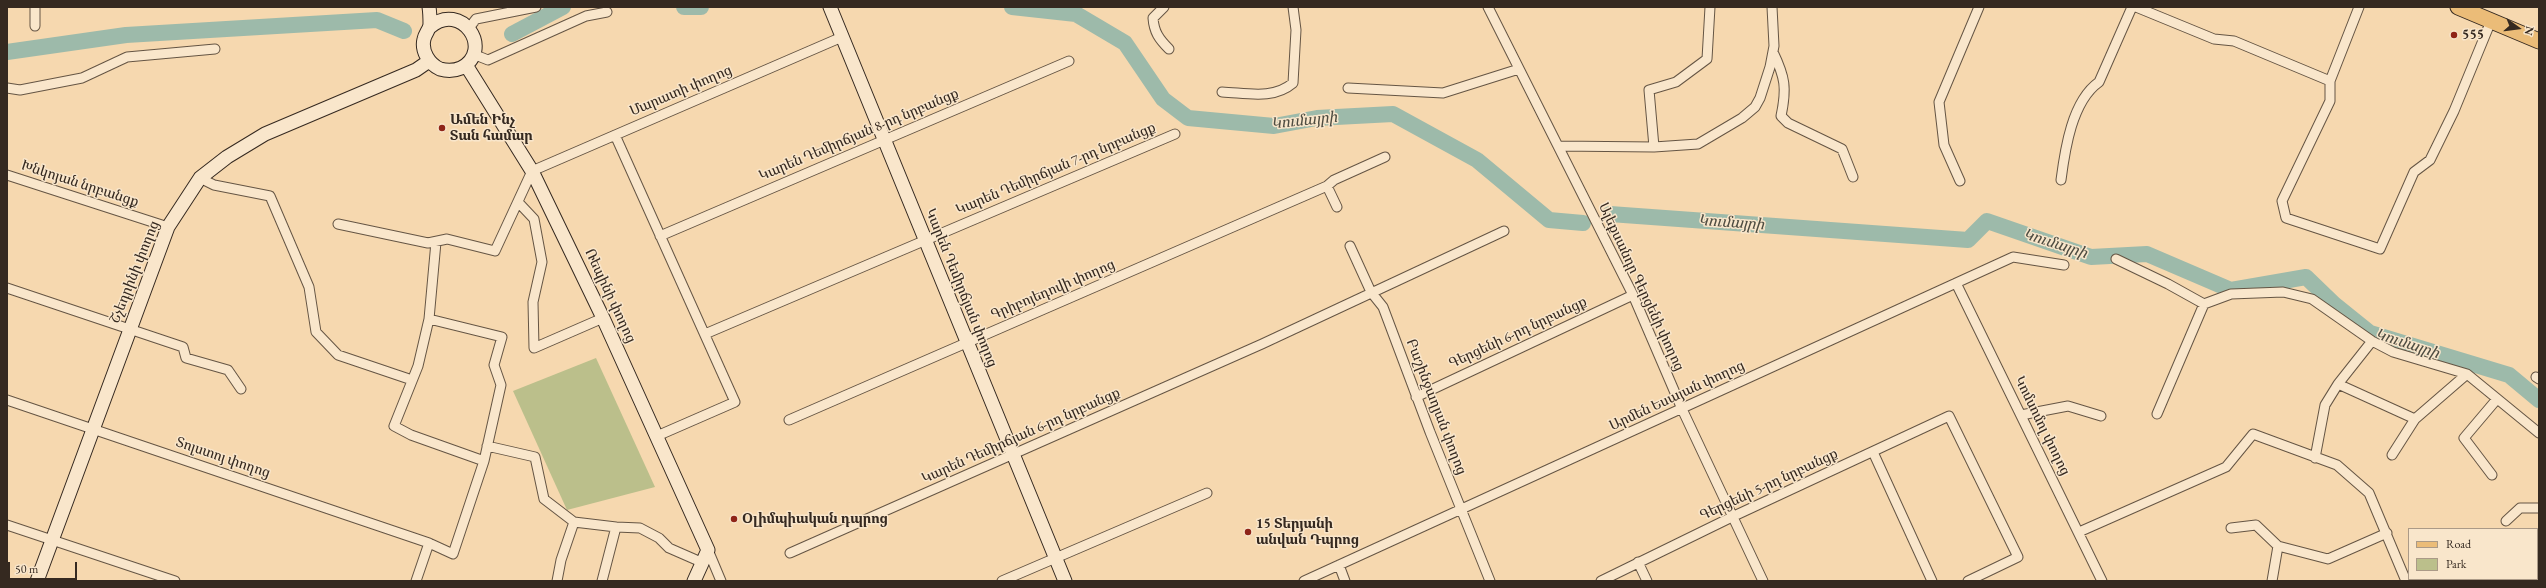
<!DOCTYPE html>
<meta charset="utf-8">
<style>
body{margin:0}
#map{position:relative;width:2546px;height:588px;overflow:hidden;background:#f6d8af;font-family:"EB Garamond",serif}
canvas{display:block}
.frame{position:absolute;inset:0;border:8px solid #352920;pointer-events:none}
.legend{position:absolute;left:2408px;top:528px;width:130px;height:52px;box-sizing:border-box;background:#f9e6cb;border:1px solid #ab9a87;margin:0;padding:5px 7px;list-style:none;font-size:12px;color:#352920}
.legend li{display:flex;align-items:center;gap:8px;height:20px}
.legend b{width:20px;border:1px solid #ab9a87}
.north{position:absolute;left:2498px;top:8px;width:40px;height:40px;-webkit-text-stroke:3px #f9e6cb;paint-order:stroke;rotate:104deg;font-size:11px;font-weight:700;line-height:16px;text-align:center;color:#352920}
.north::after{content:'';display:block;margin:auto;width:14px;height:18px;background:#352920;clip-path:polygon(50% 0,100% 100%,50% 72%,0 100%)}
.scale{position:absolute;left:8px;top:562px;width:69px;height:18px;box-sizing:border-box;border:2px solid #352920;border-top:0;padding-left:5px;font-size:12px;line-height:14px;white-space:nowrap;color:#352920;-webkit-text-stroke:3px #f9e6cb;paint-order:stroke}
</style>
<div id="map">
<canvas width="2546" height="588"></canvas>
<div class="frame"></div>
<ul class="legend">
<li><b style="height:5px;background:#ebbc78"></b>Road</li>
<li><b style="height:11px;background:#bbbf8b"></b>Park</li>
</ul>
<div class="north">N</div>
<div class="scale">50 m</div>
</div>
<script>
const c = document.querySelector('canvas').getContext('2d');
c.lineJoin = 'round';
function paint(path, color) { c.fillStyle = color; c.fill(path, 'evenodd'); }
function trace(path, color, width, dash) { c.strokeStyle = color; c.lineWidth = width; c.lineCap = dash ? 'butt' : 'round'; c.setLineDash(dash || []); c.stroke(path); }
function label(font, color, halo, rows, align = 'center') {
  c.font = font + ' "EB Garamond","Noto Serif Armenian",serif'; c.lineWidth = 3; c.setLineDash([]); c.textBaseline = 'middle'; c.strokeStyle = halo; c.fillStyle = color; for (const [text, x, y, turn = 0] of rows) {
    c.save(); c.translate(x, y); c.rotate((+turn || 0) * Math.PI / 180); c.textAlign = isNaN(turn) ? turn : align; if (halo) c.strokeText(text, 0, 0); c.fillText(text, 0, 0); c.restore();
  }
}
const green = new Path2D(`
 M596,358L655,487L567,510L513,391Z`);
const river = new Path2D(`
 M684,7H701
 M1012,7L1076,14L1125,43L1163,99L1188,118L1274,126L1317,118L1393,114L1477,160L1549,220L1583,223
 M512,34L563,7
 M7,52L126,35L377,20L404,31
 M1610,214L1968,240L1987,221L2091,257L2147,254L2231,290L2306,277L2334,304L2370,333L2509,375L2539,400`);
const street = new Path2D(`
 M1164,7L1153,18C1154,32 1159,39 1169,49
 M1488,7L1633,295L1682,409L1763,581
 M2136,7L2214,39L2234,41L2330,81
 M2359,7L2330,81V101L2282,201L2286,218L2380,249L2414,172L2430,160L2454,111L2491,21
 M35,26V7
 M469,28L476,19L536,7
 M1773,52C1785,77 1787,88 1781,116L1788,123L1842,149L1853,177
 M473,54L488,60L586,16L607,12
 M7,88L20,90L82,78L127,57L215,49
 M1348,88L1443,93L1519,69
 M1222,92C1247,93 1273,100 1293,83L1296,30L1293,7
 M615,135L735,402L657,436
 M1558,146L1654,147L1698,144L1742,118L1755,107L1760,98L1770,67L1774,46L1772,7
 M1654,147L1649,90L1676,82L1707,59L1710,7
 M7,175L168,227
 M200,178L214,185L270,196L309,287L316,332L338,355L412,380
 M2061,180C2065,149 2072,101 2099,82L2132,7
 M1960,181L1944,145L1939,102L1979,7
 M1327,186L1337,207
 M518,202L534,219L542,262L533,302L534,348L603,318
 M338,224L428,243L447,239L495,251L532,171L842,37
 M660,236L1069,61
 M1350,246L1371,292L1383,307L1430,432L1490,581
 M2116,259L2168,284L2204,304L2231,294L2283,292L2312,299L2372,341L2393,352L2467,374L2539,433
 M1956,283L2102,581
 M7,288L183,347L186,358L228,370L241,389
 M429,319L502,337L494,365L501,385L484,461
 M705,334L1175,134
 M2536,377L2539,379
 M2338,384L2415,419
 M1416,397L1633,295
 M7,400L429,543L453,554L484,461L411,435L394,426L418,366L429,319L436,242
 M2157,414L2204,304
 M2021,415L2068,406L2101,416
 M789,420L1327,186L1334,180L1385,157
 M487,446L535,457L544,499L574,522
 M1873,452L1932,581
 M2392,455L2415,419L2467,374
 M2315,458L2325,405L2338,384L2372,341
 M2492,475L2464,438L2497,399
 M2506,521L2520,508H2539
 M7,525L175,581
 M2231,528L2256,525L2278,546L2328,559L2387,533
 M2079,532L2226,467L2253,434L2337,465L2369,493L2406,581
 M708,550L721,581
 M790,553L1262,344L1504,231
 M1638,562L1647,581
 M1339,565L1345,581
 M2512,579L2514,581
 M416,581L429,543
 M557,581L561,560L574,522L616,527
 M602,581L616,527L640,528L659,538L669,548L701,562
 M1002,581L1207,493
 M1304,581L2013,257L2064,265
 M1601,581L1734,516L1949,416L2018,557L1968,581
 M2272,581L2278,546`);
const secondary = new Path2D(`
 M429,7C430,13 430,19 430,25C429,30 425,34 424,39C421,51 429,64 440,69C447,71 454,71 461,68C495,50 461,0 430,27
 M830,7L1065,581
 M466,65L532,171L603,318L708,550L694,581
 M37,581L168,227L200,178L227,157L265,134L416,70L429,61`);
const primary = new Path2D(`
 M2458,7L2539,41`);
const highway = new Path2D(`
 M2537,563L2539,562
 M2490,581L2495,579`);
const markers = [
 [2454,35,4,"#8f2418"],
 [442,128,4,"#8f2418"],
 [734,519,4,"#8f2418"],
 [1248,532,4,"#8f2418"]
];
const poiNames = [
 ["555",2462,35],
 ["Ամեն Ինչ",450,120],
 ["Տան համար",450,136],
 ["Օլիմպիական դպրոց",742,519],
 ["15 Տերյանի",1256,524],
 ["անվան Դպրոց",1256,540]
];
const streetNames = [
 ["Մարատի փողոց",681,91,-23],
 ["Կարեն Դեմիրճյան 8-րդ նրբանցք",859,135,-23],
 ["Կարեն Դեմիրճյան 7-րդ նրբանցք",1056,169,-23],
 ["Խնկոյան նրբանցք",80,184,18],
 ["Շչեդրինի փողոց",135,272,-68],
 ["Ալեքսանդր Գերցենի փողոց",1641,287,65],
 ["Կարեն Դեմիրճյան փողոց",961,288,68],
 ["Գրիբոյեդովի փողոց",1053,290,-23],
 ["Ռեպինի փողոց",610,296,65],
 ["Գերցենի 6-րդ նրբանցք",1518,333,-25],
 ["Արմեն Եսայան փողոց",1677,396,-25],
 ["Բաշինջաղյան փողոց",1436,407,69],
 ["Կոմսոմոլ փողոց",2042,426,64],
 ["Կարեն Դեմիրճյան 6-րդ նրբանցք",1021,436,-24],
 ["Տոլստոյ փողոց",223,458,19],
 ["Գերցենի 5-րդ նրբանցք",1769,485,-25]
];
const waterNames = [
 ["Կումայրի",1304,121,-6],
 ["Կումայրի",1731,223,4],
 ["Կումայրի",2055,244,18],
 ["Կումայրի",2407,344,18]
];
paint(green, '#bbbf8b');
trace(river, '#9dbaaa', 16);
trace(street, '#655544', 11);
trace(secondary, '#352920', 15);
trace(primary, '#352920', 17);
trace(highway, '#352920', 19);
trace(street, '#f9e6cb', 9);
trace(secondary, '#f9e6cb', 13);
trace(primary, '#ebbc78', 15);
trace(highway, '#ebbc78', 17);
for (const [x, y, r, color] of markers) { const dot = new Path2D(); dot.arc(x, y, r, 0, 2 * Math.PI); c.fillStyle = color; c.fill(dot); trace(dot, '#f9e6cb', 1.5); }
label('bold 14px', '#352920', '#f9e6cb', poiNames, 'left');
label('14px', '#352920', '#f9e6cb', streetNames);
label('italic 15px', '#4f4d42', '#f9e6cb', waterNames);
</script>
